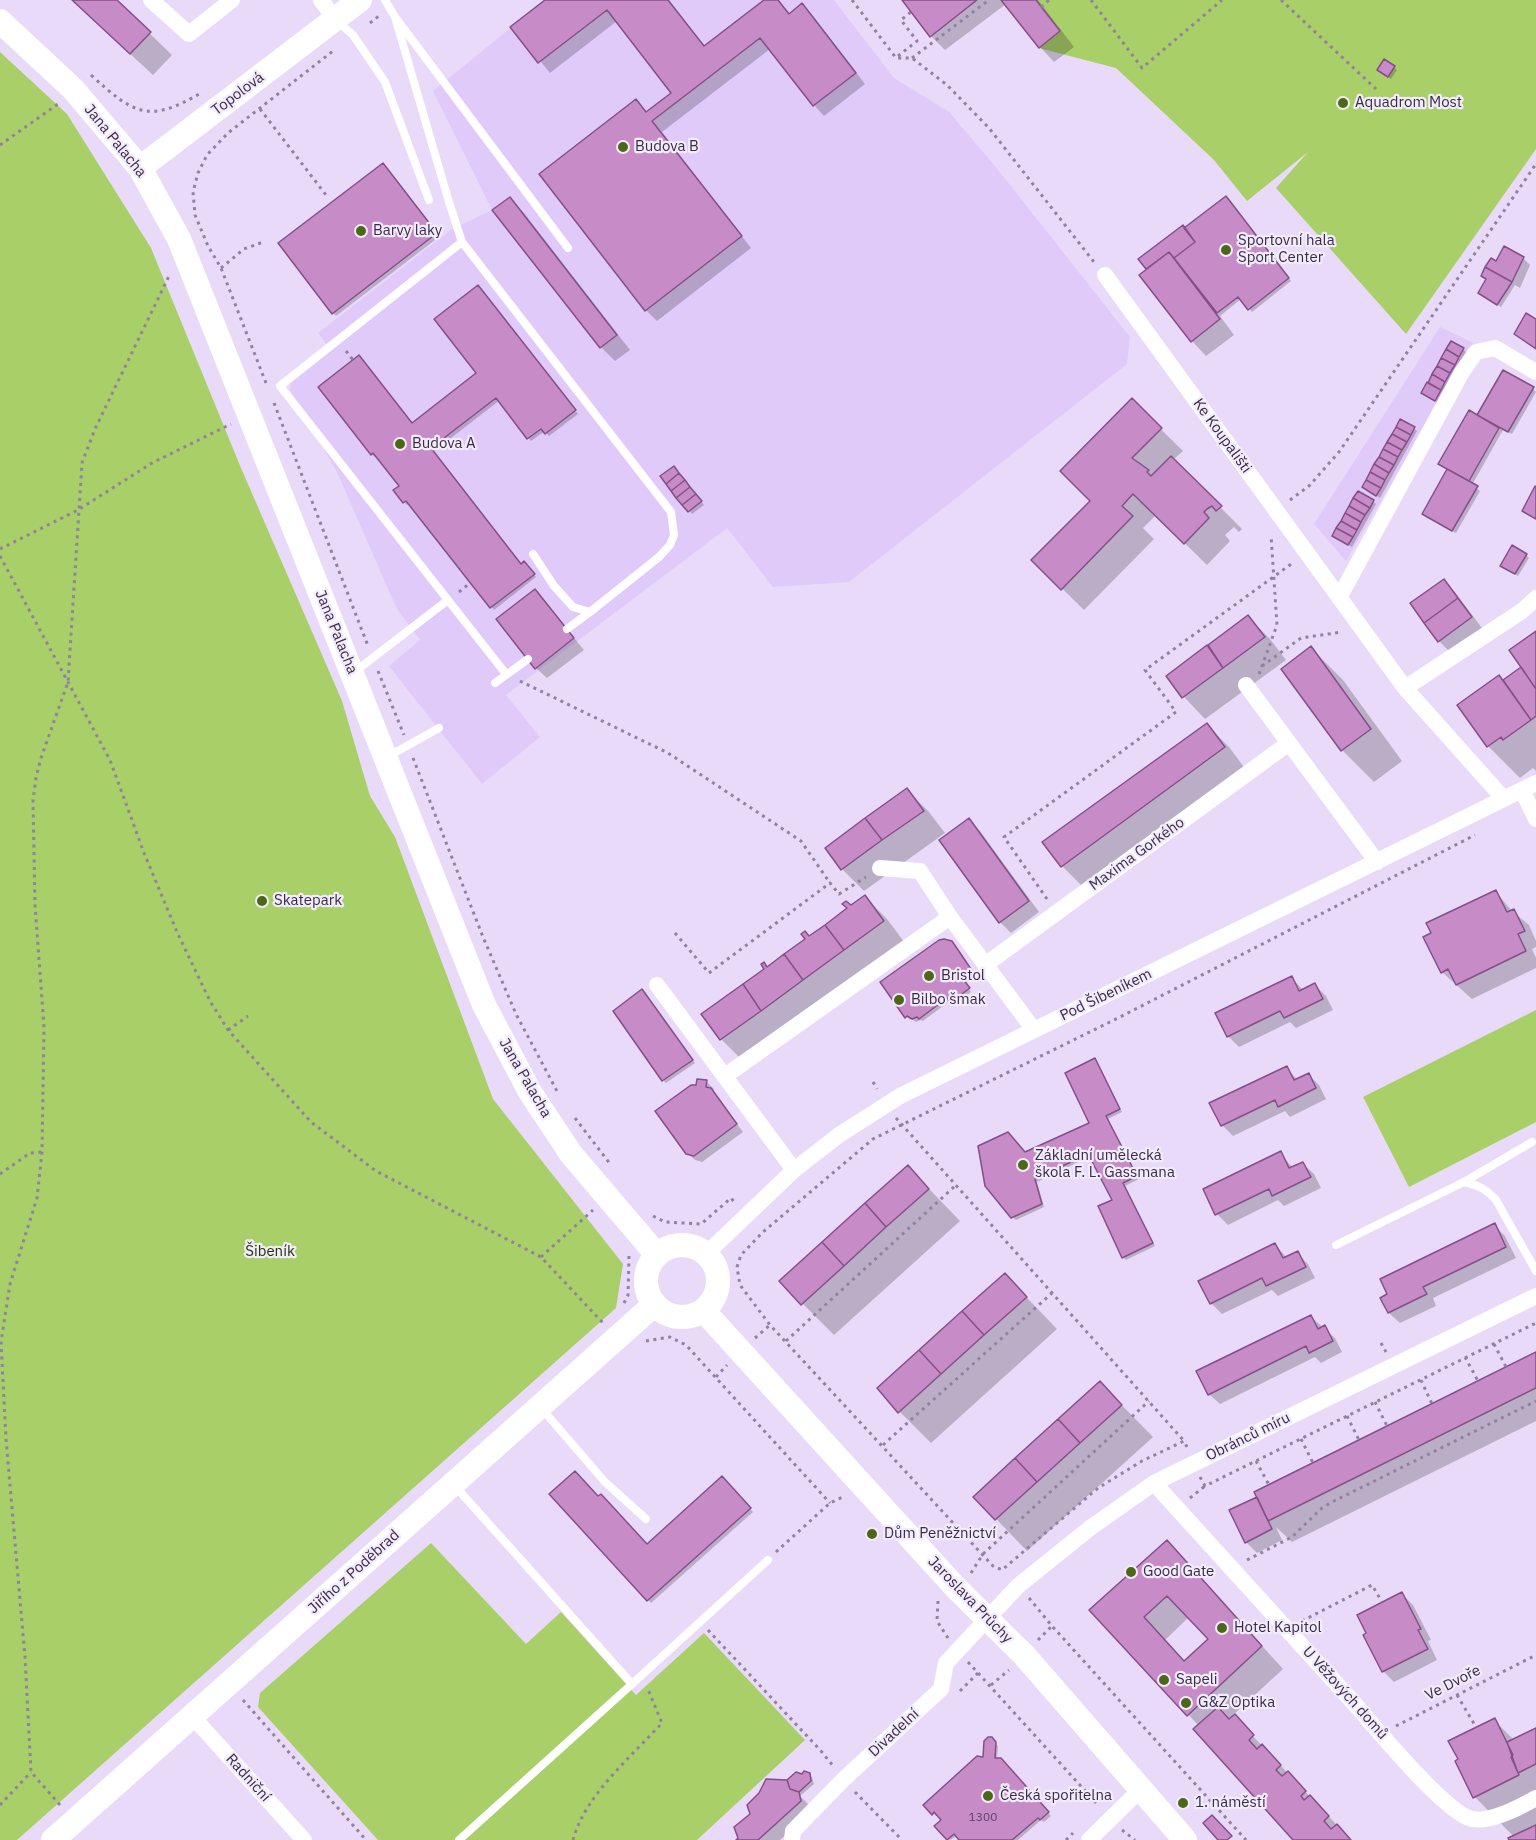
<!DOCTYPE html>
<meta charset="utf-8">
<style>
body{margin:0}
canvas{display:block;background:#e8daf8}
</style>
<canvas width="1536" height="1840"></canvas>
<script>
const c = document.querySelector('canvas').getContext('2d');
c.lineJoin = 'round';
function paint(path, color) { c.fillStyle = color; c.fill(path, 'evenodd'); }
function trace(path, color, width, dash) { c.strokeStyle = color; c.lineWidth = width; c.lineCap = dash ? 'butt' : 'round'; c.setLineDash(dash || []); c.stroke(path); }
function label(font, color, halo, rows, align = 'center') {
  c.font = font + ' "IBM Plex Sans",sans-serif'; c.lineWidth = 4.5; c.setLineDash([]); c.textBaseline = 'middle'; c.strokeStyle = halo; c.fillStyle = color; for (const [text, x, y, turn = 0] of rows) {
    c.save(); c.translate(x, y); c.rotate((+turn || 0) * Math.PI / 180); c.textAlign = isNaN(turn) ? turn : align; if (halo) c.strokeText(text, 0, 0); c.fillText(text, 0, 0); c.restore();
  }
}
const built = new Path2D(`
 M545,0H834L894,78L949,112L995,166L1130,337L1127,364L849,582L773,587L727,528L506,695L540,737L482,784L389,666L420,640L396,607L337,472L290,390L291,381L331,350L318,333L452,229L492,210L433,91Z
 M1440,327L1473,343L1346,561L1314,524Z`);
const green = new Path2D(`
 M1001,0H1536V149L1406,334L1276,188L1308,152L1247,201L1214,160L1116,68L1039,48Z
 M0,52L67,114L151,248L241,468L342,701L370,796L395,837L493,1099L623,1264L616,1308L17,1840H0Z
 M1536,1010V1122L1409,1187L1363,1097Z
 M431,1543L526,1644L561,1612L636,1695L704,1633L805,1740L697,1840H378L258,1707L260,1693Z`);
const shadow = new Path2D(`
 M72,0H115L172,55L153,75Z
 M546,0H669L705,47L766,0H778L790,14L802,5L813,16L865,84L824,116L814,105L770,49L662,132L751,248L657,321L646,310L636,101L647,113L673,93L617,21L550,73L512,27Z
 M904,0H1038L1074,47L1054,62L1040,47L1006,4L945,50L931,36Z
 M1394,67L1397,70L1391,79L1382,73Z
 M386,168L439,237L336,316L333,313Z
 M510,199L524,213L630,350L615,361L601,347Z
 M1229,201L1291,281L1252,312L1241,299L1220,316L1234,335L1206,356L1192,341L1140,259Z
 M1505,248L1524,259L1530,265L1520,288L1515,285L1501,307L1479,293Z
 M481,289L578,414L549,436L545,431L531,441L500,400L433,452L521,565L527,566L536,577L494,610L410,503L407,505L404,502L395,491L401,486L377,456L375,457L372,454L320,387L412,424L478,374Z
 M1463,349L1466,352L1438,403L1426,396L1423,393Z
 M1533,389L1536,392L1512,434L1503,430L1472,485L1480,491L1456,533L1426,517L1423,514L1448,470L1443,467L1478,417Z
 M1132,401L1183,451L1173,460L1242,529L1239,532L1234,527L1225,535L1230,541L1207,565L1156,515L1143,528L1154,539L1084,610L1033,560L1092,501Z
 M1401,421L1417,431L1380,498L1363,487Z
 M677,471L704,505L692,514L662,477Z
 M1373,501L1376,504L1352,547L1337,538Z
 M1526,555L1529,558L1518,576L1505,568Z
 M1444,581L1454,591L1482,628L1450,652L1439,641Z
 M535,590L584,650L547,678L536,668Z
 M1248,617L1270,639L1286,660L1205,719L1184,697L1168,676Z
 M1536,633V771L1533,768L1520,778L1488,746L1459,705L1503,682L1523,668Z
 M1311,648L1343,680L1402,761L1374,782L1342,750Z
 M1207,725L1229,747L1246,770L1084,888L1062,866Z
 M907,790L929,812L945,833L864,891L842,869Z
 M969,820L980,831L1039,912L1011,933L1000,922Z
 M1495,891L1512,911L1529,925L1536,941V947L1532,949L1536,958V968L1472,999L1442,972Z
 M865,897L887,919L905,943L743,1061L721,1039L704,1015L766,969L764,964L768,968Z
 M955,946L975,975L965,983L971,992L955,1004L951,1000L923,1021L921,1020L916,1022L910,1018L909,1019L882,982Z
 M1292,978L1303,990L1315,985L1326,996L1333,1010L1296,1028L1290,1022L1239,1047L1228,1036Z
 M645,994L695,1063L666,1083L663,1080Z
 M1095,1060L1122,1112L1108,1119L1139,1179L1125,1186L1155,1246L1126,1260L1123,1257L1114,1200L1091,1156L1037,1182L1044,1207L1016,1220L1012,1217L1025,1154L1091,1124Z
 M1286,1068L1298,1080L1309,1075L1319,1085L1326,1099L1290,1117L1285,1111L1233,1136L1222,1125L1211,1104Z
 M707,1082L714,1089L713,1092L743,1132L702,1162L695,1160L687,1153L697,1087Z
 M1280,1153L1293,1168L1303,1164L1314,1174L1321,1188L1284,1206L1278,1200L1228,1225L1217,1214L1205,1190Z
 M908,1167L960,1221L834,1335L802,1303Z
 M1494,1225L1505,1236L1516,1258L1433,1298L1436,1306L1400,1323L1389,1313L1382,1299Z
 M1275,1244L1287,1258L1297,1253L1308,1264L1315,1278L1278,1296L1272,1290L1222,1314L1211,1303Z
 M1005,1275L1057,1329L931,1443L900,1412Z
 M1310,1316L1335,1338L1342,1352L1321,1363L1315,1357L1220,1404L1209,1394Z
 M1536,1354V1421L1292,1542L1276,1527L1282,1540L1257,1553L1246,1542L1261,1503Z
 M1100,1383L1153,1437L1027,1551L975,1497Z
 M722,1478L753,1512L651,1603L551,1494L598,1498L647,1546Z
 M1188,1564L1283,1669L1233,1715L1351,1840H1295L1199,1726L1091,1610ZM1189,1617L1210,1639L1185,1662L1165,1640Z
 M1402,1594L1413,1605L1431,1640L1428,1641L1437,1660L1394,1682L1383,1671Z
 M1494,1720L1514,1740L1536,1729V1840H1511L1514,1837L1475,1797Z
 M991,1739L998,1746L997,1759L1004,1763L1051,1816L1044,1822L1041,1820L1018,1840H961L957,1836L950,1840L937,1825L943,1820L938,1814L936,1816L925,1805L984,1759Z
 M809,1774L812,1777L814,1784L800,1796L809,1805L811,1813L780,1840H738L789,1781Z`);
const building = new Path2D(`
 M72,0H117L151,32L130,54Z
 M545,0H668L704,46L764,0H778L789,14L802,3L856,73L813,106L760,38L652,121L742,236L645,311L539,174L636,99L646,112L671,93L607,10L538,63L510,27Z
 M902,0H977L930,37Z
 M1001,0H1036L1060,31L1039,48Z
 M1384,59L1395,66L1388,77L1377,70Z
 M383,163L437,233L332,314L278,243Z
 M1226,196L1289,278L1248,310L1238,297L1217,313L1174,258L1195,242L1184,228Z
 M510,197L617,335L600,348L492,210Z
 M1183,225L1195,242L1174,258L1169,252L1146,269L1138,259Z
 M1504,246L1524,257L1512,282L1485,267L1491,258L1496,261Z
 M1169,252L1220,319L1191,342L1139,275Z
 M1485,267L1512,282L1497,305L1478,293L1486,279L1481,276Z
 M478,285L576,410L545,434L541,429L527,439L496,398L431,448L521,564L524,561L535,574L490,608L406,501L403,503L393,490L399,486L373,453L371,455L318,387L359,355L412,423L476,373L434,319Z
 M1526,313L1536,319V349L1514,334Z
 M1451,341L1464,348L1459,357L1446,349Z
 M1446,349L1459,357L1455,365L1441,358Z
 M1441,358L1455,365L1450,373L1437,366Z
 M1437,366L1450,373L1445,382L1432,374Z
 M1503,370L1534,387L1508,432L1477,415Z
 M1432,374L1445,382L1441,390L1428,383Z
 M1427,382L1441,390L1435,401L1421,393Z
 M1132,398L1162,428L1132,458L1149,470L1147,472L1151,476L1171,456L1222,506L1216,511L1212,506L1207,509L1204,512L1209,518L1184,544L1133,494L1122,506L1133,516L1061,590L1031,560L1090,501L1060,471Z
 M1469,410L1499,428L1469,481L1438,464Z
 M1400,419L1415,427L1411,435L1396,427Z
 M1396,427L1411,435L1407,442L1392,434Z
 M1392,434L1407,442L1402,450L1387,442Z
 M1387,442L1402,450L1398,457L1383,449Z
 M1383,449L1398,457L1394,465L1379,457Z
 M1379,457L1394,465L1389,473L1374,464Z
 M1374,464L1389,473L1385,480L1370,472Z
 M674,466L679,473L666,484L660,476Z
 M1447,469L1478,486L1452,531L1422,514Z
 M1370,472L1385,480L1381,488L1366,480Z
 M679,473L685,480L671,491L666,484Z
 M685,480L690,487L676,498L671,491Z
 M1366,480L1381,488L1376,496L1362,487Z
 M1535,486L1536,487V519L1522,511Z
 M690,487L696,494L682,505L676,498Z
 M1358,491L1374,500L1370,508L1353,498Z
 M696,494L702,501L688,512L682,505Z
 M1353,498L1370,508L1365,515L1349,506Z
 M1349,506L1365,515L1361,522L1345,513Z
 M1345,513L1361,522L1357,530L1341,521Z
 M1341,521L1357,530L1353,537L1336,528Z
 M1336,528L1353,537L1348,545L1332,536Z
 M1512,545L1527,554L1515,574L1500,566Z
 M1444,579L1458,598L1424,623L1410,603Z
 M535,589L574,638L535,669L496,619Z
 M1458,598L1472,617L1438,642L1424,623Z
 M1248,615L1265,637L1223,668L1208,645Z
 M1536,631V689L1509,650Z
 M1207,645L1223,668L1182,698L1166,676Z
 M1311,646L1371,729L1341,751L1281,669Z
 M1521,667L1536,689V716L1531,720L1503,680Z
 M1499,675L1531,720L1503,740L1501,737L1487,747L1457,705Z
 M1207,723L1225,747L1061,867L1042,842Z
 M907,788L924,811L882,840L865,818Z
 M865,818L882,840L841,870L825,848Z
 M969,818L1029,901L999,923L939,840Z
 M1496,890L1507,912L1514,909L1525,931L1518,934L1526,951L1456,985L1448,969L1441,973L1423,937L1431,933L1426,923Z
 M865,895L884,921L844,950L825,925L847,908L842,904L846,901L851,905Z
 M825,925L844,950L803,980L784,954L805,939L801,934L805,931L809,936Z
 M944,939L952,941L973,972L963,979L970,988L951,1002L947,998L919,1019L917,1017L912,1019L907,1016L905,1018L880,982L939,940Z
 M784,954L803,980L761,1011L743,984L764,969L761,964L764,962L767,967Z
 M1292,976L1299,991L1315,983L1323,999L1284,1018L1280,1011L1227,1037L1215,1013Z
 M743,984L761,1011L720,1040L701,1014Z
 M642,989L693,1060L662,1081L613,1011Z
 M1095,1058L1120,1109L1106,1116L1137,1176L1123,1183L1153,1243L1122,1258L1098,1206L1112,1200L1088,1154L1035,1179L1042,1204L1011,1218L985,1186L978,1146L1008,1132L1025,1152L1089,1123L1065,1073Z
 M1287,1066L1294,1080L1309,1073L1316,1088L1278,1107L1275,1100L1221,1126L1209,1103Z
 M697,1079L707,1080L706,1087L711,1088L737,1124L694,1156L686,1154L655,1111L691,1085H696Z
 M1281,1151L1289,1168L1303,1162L1311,1177L1272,1196L1269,1189L1215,1215L1203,1189Z
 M908,1165L929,1189L886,1227L865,1203Z
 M865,1203L886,1227L844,1266L822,1242Z
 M1495,1223L1506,1247L1423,1287L1427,1294L1388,1313L1380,1298L1387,1294L1380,1279Z
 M822,1242L844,1266L801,1305L779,1281Z
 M1275,1243L1283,1258L1298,1251L1306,1267L1266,1286L1262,1278L1210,1304L1198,1281Z
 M1005,1273L1027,1297L984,1335L962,1311Z
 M962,1311L984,1335L941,1374L919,1350Z
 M1311,1315L1318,1329L1325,1325L1333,1341L1309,1353L1306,1346L1208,1395L1196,1371Z
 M919,1350L941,1374L898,1413L877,1388Z
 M1536,1352V1388L1268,1521L1254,1492Z
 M1100,1381L1122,1405L1080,1443L1058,1419Z
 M1058,1419L1080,1443L1037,1482L1015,1458Z
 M1015,1458L1037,1482L995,1520L973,1497Z
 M575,1471L598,1496L601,1494L647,1544L722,1476L751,1508L647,1601L549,1494Z
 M1257,1497L1272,1529L1245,1543L1229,1510Z
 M1167,1540L1262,1646L1187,1716L1089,1610ZM1167,1596L1208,1639L1184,1661L1144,1617Z
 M1402,1592L1421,1629L1418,1630L1428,1649L1382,1672L1363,1635L1366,1633L1357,1615Z
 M1218,1707L1229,1719L1235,1714L1254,1735L1249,1740L1257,1749L1262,1744L1281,1765L1276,1770L1282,1776L1288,1771L1306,1791L1301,1796L1304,1800L1310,1795L1329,1816L1324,1821L1331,1829L1337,1824L1351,1840H1293L1193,1729Z
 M1495,1718L1513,1755L1511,1757L1519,1775L1473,1798L1455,1761L1458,1759L1448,1741Z
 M1536,1728V1764L1518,1773L1507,1742Z
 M988,1737H992L996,1742L995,1758H1001L1049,1812L1040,1820L1038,1818L1012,1840H959L954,1834L947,1840L934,1826L941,1820L934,1812L932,1815L923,1805L977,1756L983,1757L984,1741Z
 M804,1771L810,1773L811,1781L799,1792L790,1789L787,1780L796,1772L802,1774Z
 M766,1779L787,1780L790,1789L799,1792L801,1801L758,1840H736L738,1838L734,1827L750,1814L747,1805L759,1793Z
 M1212,1815L1232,1836L1227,1840H1218L1203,1823Z
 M1536,1825V1840H1509L1508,1838Z`);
const path = new Path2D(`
 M852,0L896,58H912L947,85L989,128L1094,262
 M1091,0L1142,68L1222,0
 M1281,0L1376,89
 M1041,7L1049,0
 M370,23L380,15
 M898,56L917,41L901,20L911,12
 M912,58L989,0
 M91,75C134,114 148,124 201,93
 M260,109L326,195
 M0,145L58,104
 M221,268L244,249L263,242
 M346,351L353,360
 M266,383L221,268L208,246L195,215L193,192L198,173L207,155L228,133L333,51
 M274,403L368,646
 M1290,500L1309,486L1339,452L1536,164
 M0,549L78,510L152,463L231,424
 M0,556L110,760L144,853L177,932L210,1001L228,1030L311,1122L376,1171L541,1257L603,1323
 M459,592L470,583
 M1262,666L1301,638L1342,632
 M378,671L404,735
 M1259,674L1277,625L1271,535
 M520,681L668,753L801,841L830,883
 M413,758L483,937L516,1014L558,1093
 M1047,899L1004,837L1176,712L1145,670L1294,562
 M675,933L709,973L830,883L839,894L866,877
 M228,1030L248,1016
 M873,1082L877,1089
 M575,1118L611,1165
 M896,1118L1184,1441
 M0,1174L30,1153L42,1152
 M653,1216L665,1222L701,1224L731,1198L735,1203
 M541,1257L593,1210
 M624,1303L628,1295L629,1256
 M755,1338L770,1325
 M646,1341L670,1337L686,1345L830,1503
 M786,1341L955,1186
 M1381,1343L1386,1352
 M1494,1344L1506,1367
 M1465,1357L1478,1381
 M716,1377L727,1365
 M1421,1380L1432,1404
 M1375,1402L1387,1426
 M1347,1416L1359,1440
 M1301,1439L1313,1463
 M883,1445L1052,1293
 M1187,1447L1184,1441L1142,1461L1098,1488L1002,1570L993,1566L770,1325L740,1285L737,1267L741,1255L763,1232L873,1139L1120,1017L1475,835
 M1256,1461L1269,1485
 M1200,1477L1205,1486L1536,1323
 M1190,1498L1205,1486
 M776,1552L830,1503L843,1497L844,1499
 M1247,1560L1292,1537L1322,1508L1332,1502L1536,1401
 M971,1573L983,1554L1149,1401
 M1029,1598L1052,1626L1246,1840
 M938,1601L937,1621L948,1638
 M1302,1621L1372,1585L1382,1602
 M708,1630L821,1751L834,1767
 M1038,1640L1052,1626
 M968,1662L1099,1806
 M991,1685L1009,1670
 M960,1691L978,1673
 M1457,1695L1476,1727
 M243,1700L366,1840
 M1396,1726L1536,1655
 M855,1792L902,1840
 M0,1805L31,1772
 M60,1805L31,1772L25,1657L6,1439L1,1342L10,1284L37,1198L42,1152L44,1027L35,905L33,800L36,778L41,758L68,682L82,463L95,429L170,274
 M1122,1830L1135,1840
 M573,1840C585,1795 631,1757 662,1723L647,1687
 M1066,1840L1073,1833`);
const lane = new Path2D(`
 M385,0L395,17L568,248
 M395,17L449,202L462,242L671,512L674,535L670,545L659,557L590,612L573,607L554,586L533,554
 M337,21L353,35L385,82L429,200
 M462,242L280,386L506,674
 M567,629L590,612
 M353,673L448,600
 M495,683L528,659
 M387,757L439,728
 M1464,1182L1532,1142
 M1336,1245L1464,1182C1478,1185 1486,1189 1496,1200L1536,1271
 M542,1409L605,1482L646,1519
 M454,1485L632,1684L459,1840
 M632,1684L768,1560`);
const street = new Path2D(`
 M151,0L189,34L232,0
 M321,0L335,19
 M1105,275L1405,688L1504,799
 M1339,598L1462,372L1476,352L1495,348L1536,372
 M1246,685L1377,862
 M1405,688L1522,611L1536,598
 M1522,790L1536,819
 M880,868L920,871L950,917L1034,1030
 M985,965L1289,743
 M657,985L794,1170
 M725,1076L950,917
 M706,1254L794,1170L839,1135L900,1096L1536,783
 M1154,1483C1220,1556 1286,1629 1353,1702C1374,1726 1445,1813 1472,1819C1491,1823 1520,1807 1536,1798
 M192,1716L304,1840
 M792,1840L793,1831L844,1779L941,1689L946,1663L1018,1586L1090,1528L1154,1483L1536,1296
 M1089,1840L1140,1790`);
const secondary = new Path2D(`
 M0,21L73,89L140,168L179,239L484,1005L530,1092L571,1154L657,1255
 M140,168L360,0
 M646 1281a36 36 0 1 1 72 0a36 36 0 1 1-72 0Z
 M703,1310L956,1588L1024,1655L1185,1840
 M53,1840L655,1304`);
const markers = [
 [1343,103,6,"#4d6718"],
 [623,147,6,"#4d6718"],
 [361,231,6,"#4d6718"],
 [1226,250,6,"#4d6718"],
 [400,444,6,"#4d6718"],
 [262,901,6,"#4d6718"],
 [929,976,6,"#4d6718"],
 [899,1000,6,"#4d6718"],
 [1023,1165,6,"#4d6718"],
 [872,1534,6,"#4d6718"],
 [1131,1572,6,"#4d6718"],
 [1222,1628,6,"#4d6718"],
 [1164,1680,6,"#4d6718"],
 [1186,1703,6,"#4d6718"],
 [988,1796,6,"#4d6718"],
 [1183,1803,6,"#4d6718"]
];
const numberNames = [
 ["1300",983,1818]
];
const streetNames = [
 ["Topolová",238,94,-37],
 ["Jana Palacha",115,141,51],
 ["Ke Koupališti",1222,436,54],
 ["Jana Palacha",336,632,68],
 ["Maxima Gorkého",1137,854,-36],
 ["Pod Šibeníkem",1106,995,-26],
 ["Jana Palacha",525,1078,60],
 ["Obránců míru",1248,1437,-26],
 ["Jiřího z Poděbrad",354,1572,-42],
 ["Jaroslava Průchy",970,1600,46],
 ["Ve Dvoře",1453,1683,-27],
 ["U Věžových domů",1345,1693,48],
 ["Divadelní",894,1733,-43],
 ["Radniční",248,1778,48]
];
const poiNames = [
 ["Aquadrom Most",1355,103],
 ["Budova B",635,147],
 ["Barvy laky",373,231],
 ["Sportovní hala",1238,241],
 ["Sport Center",1238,258],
 ["Budova A",412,444],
 ["Skatepark",274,901],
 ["Bristol",941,976],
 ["Bilbo šmak",911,1000],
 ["Základní umělecká",1035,1156],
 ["škola F. L. Gassmana",1035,1173],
 ["Dům Peněžnictví",884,1534],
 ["Good Gate",1143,1572],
 ["Hotel Kapitol",1234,1628],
 ["Sapeli",1176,1680],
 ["G&Z Optika",1198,1703],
 ["Česká spořitelna",1000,1796],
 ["1. náměstí",1195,1803]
];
const parkNames = [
 ["Šibeník",270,1252]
];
paint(built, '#e0cafa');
paint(green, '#a9cf69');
paint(shadow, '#0003');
paint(building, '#c78cc8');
trace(building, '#854f87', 1.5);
trace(path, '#9082a0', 3, [3, 4.5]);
trace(lane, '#fff', 8);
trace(street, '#fff', 16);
trace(secondary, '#fff', 24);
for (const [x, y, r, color] of markers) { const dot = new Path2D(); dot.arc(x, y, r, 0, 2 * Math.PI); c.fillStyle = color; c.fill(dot); trace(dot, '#f1ebfa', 2); }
label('12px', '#5d4469', null, numberNames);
label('15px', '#3a2c49', '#f1ebfa', streetNames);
label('15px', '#3a2c49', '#f1ebfa', poiNames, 'left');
label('15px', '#253308', '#f1ebfa', parkNames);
</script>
